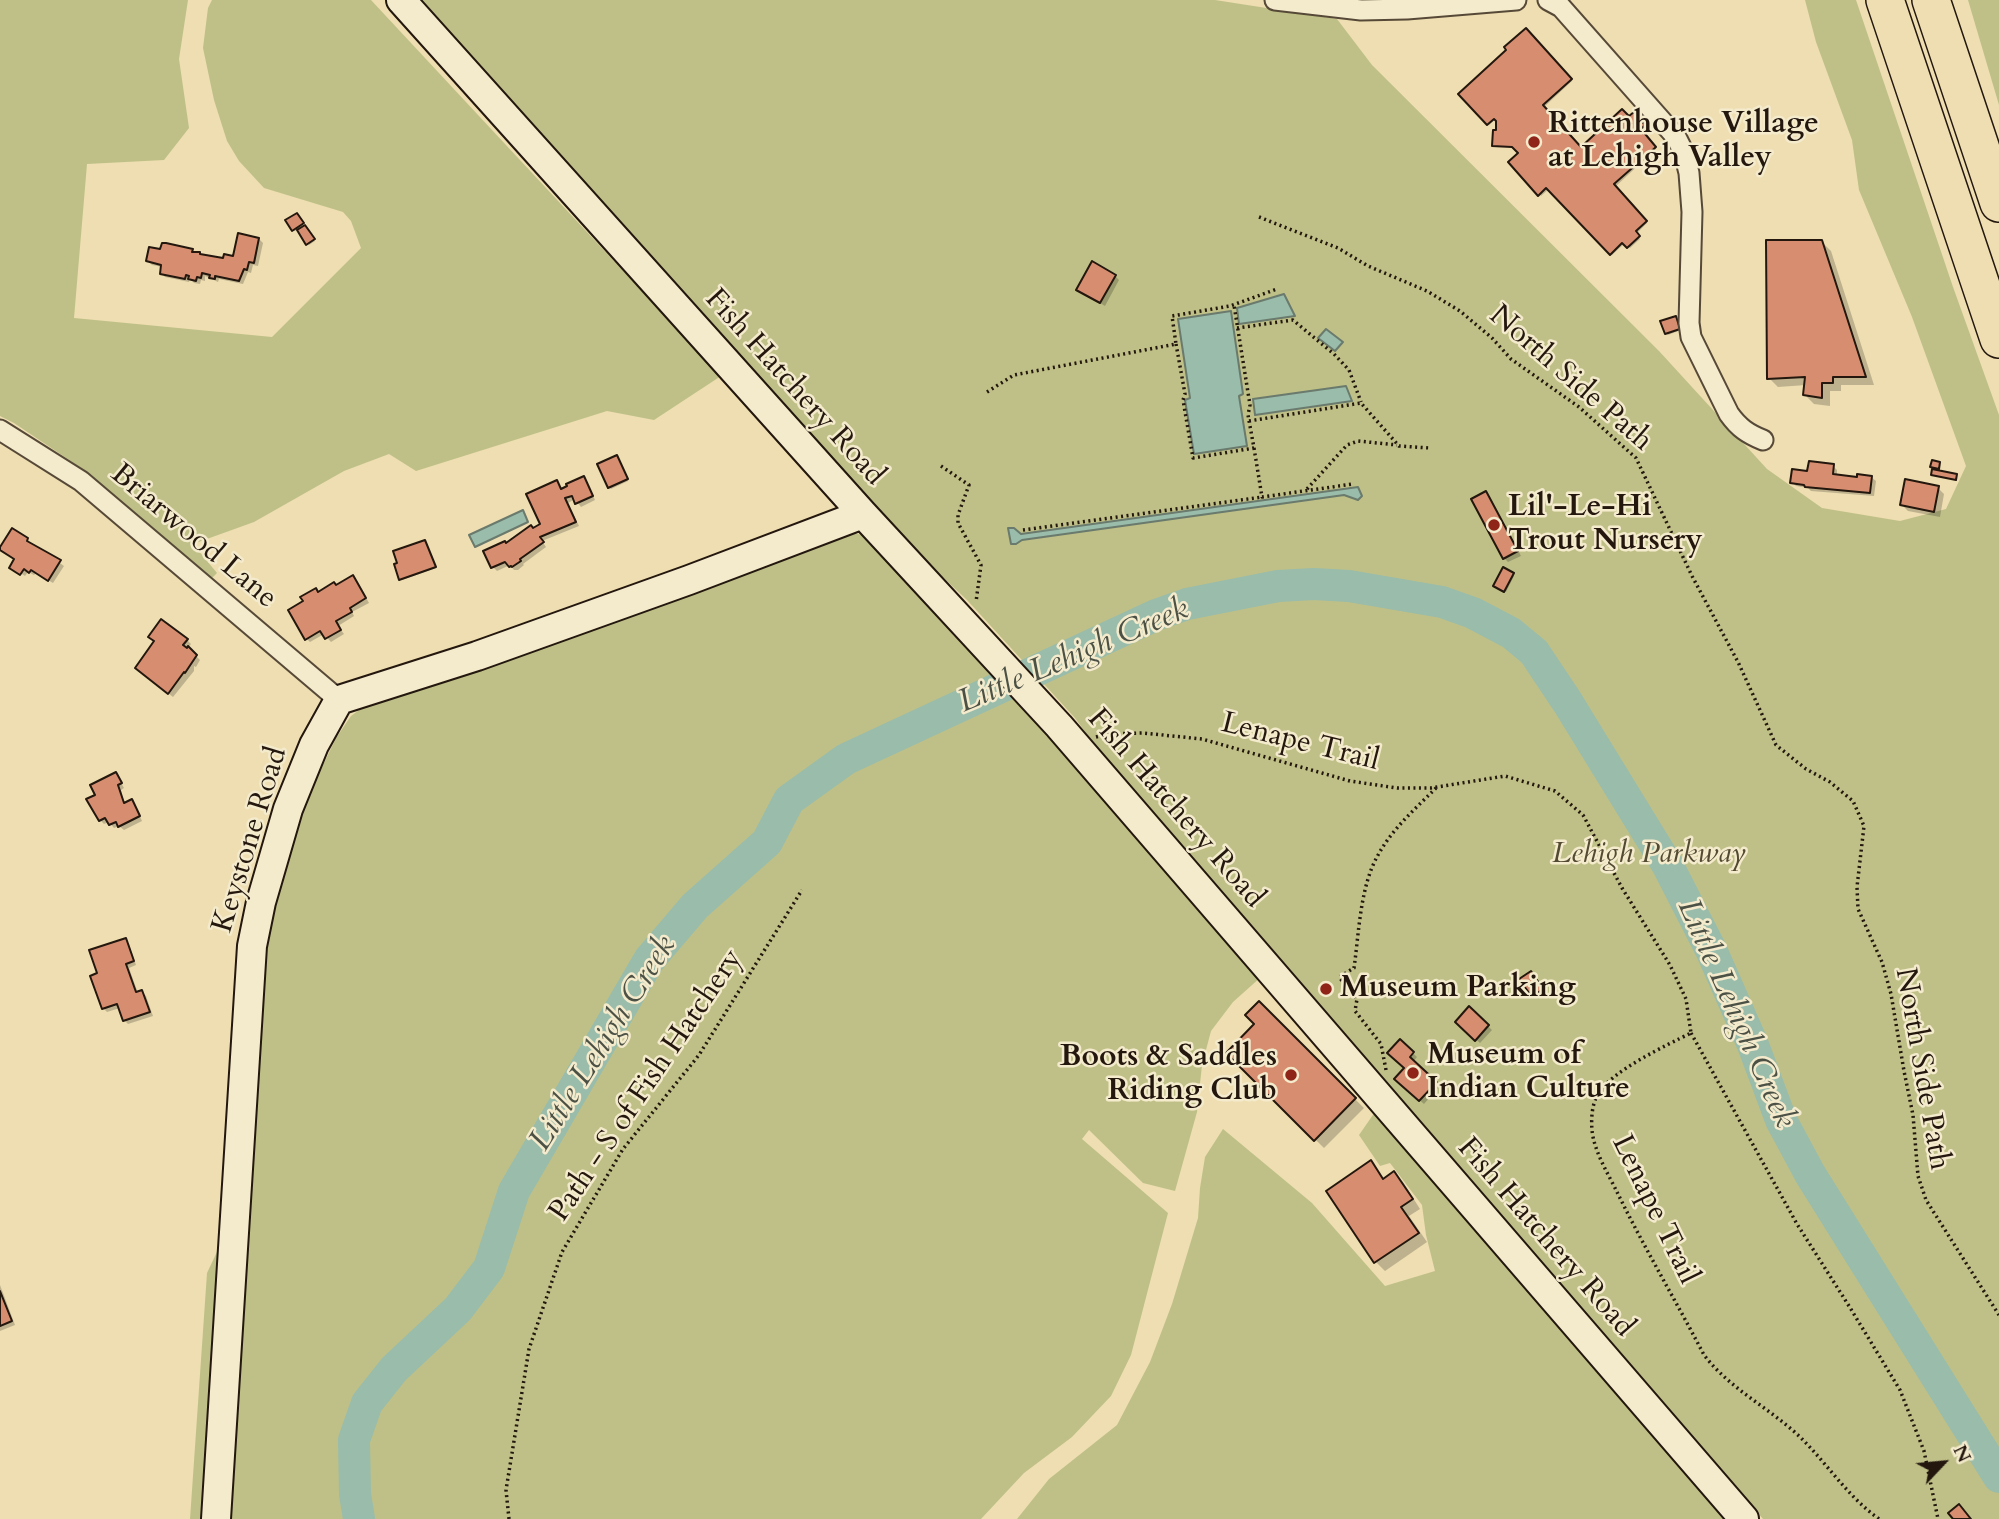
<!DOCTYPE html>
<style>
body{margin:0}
#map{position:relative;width:1999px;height:1519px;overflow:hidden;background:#eedeb1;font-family:Cardo,serif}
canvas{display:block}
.north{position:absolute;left:1908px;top:1428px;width:70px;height:70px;-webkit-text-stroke:5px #f4eacc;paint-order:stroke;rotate:64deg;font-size:19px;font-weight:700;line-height:28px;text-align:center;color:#23170e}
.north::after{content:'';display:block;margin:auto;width:24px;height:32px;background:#23170e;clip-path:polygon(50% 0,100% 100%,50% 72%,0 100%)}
</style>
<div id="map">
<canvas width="1999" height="1519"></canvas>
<div class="north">N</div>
</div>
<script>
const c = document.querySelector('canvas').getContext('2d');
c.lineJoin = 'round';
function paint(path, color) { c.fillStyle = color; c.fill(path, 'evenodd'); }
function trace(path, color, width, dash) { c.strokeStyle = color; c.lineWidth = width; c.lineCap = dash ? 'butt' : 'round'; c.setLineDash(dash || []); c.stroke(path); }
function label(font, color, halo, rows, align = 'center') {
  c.font = font + ' Cardo,serif'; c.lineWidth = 5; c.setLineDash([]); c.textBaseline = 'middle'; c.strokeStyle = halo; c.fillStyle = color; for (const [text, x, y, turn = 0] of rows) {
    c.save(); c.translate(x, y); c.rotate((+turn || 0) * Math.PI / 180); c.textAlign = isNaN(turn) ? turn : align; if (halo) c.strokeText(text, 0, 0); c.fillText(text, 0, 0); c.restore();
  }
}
const green = new Path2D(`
 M0,0H188L179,59L189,128L164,160L87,164L74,318L272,337L361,248L351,221L343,212L264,188L239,161L227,141L214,100L203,48L208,8L212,0H371L721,376L654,420L607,411L416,471L389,454L344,471L254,522L193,544L217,573L212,578L87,472L14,423L0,416Z
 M415,0H1215L1337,19L1372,65L1659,351L1767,469L1822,508L1900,521L1946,509L1966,466L1912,317L1859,190L1852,140L1816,42L1805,0H1856L1953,287L1999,415V1519H1763L1112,769L1075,718L967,600L865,504Z
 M1968,0H1999V105Z
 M852,533L863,535L1120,806L1261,977L1233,1002L1211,1031L1202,1065L1197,1112L1175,1191L1143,1183L1089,1130L1082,1139L1168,1213L1131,1355L1111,1396L1072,1437L1024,1473L981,1519H226L254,1140L265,939L285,859L309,794L336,738L351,716L371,701Z
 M1375,1112L1730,1519H1017L1049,1479L1117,1425L1150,1362L1172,1304L1198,1218L1200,1188L1205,1157L1223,1129L1312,1203L1385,1286L1435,1271L1426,1235L1422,1205L1390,1163L1380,1166L1359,1135Z
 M224,1237L207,1519H190L207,1273Z`);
const water = new Path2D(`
 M1284,294L1295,316L1239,324L1237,308Z
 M1231,311L1243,394L1239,396L1247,446L1194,454L1185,400L1190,398L1178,319Z
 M1326,329L1343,342L1335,351L1318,338Z
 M1346,386L1352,401L1255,415L1253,399Z
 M1358,487L1362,496L1358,500L1344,495L1022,540L1016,544H1011L1008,528H1014L1021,534Z
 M523,510L528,522L475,547L469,535Z`);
const shadow = new Path2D(`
 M1526,30L1572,81L1543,108L1581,149L1634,114L1646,127L1641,132L1656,149L1615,187L1647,223L1636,234L1640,239L1630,248L1625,243L1612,255L1549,189L1541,196L1520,153L1515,148L1494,145L1498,132V117L1489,125L1461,94L1509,50Z
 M296,215L315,241L309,245L298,229L295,231L293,230Z
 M259,239L263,243L258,266L253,265L251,273L248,272L243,284L219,279L218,282L205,276V281L201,280L200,284L194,283L190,278L189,282L165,277L161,273L163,267L152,265L148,261L192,250L202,256L224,260L234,258Z
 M1822,242L1831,251L1874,385H1841V391H1830V406L1814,404L1805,395L1806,385L1778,387L1769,378Z
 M1115,276L1119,280L1105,306L1078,290Z
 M1677,319L1681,330L1668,335L1666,333Z
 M618,459L628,481L611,489L609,487Z
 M1833,466L1837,470V476L1858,479L1871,477L1876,481L1874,496L1811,491L1808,488L1796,486L1792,482L1809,473Z
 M583,478L587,482L595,500L581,507L575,499L568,503L579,526L542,541L546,547L523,564L524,565L518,570H514L510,565L497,571L493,567L507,545L543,525L557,482L562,490Z
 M1938,488L1944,494L1940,517L1908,511L1902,505Z
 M1486,493L1490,497L1521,556L1508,562L1504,558Z
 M27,540L64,566L53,583L36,573L34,575L28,572L25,576L13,568L16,560L1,549Z
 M426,544L436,568L402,580L400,579Z
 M1513,575L1514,576L1506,592L1497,587Z
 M357,581L369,603L352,612L354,616L338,626L344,634L331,642L324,634L310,642L307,639L319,594Z
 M187,640L191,644L188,648L200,660L196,667L194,666V671L173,697L141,672Z
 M116,774L124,788L121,790L125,805L131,802L135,806L142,821L124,830L119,826L114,828L109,822L104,824L100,820L97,796Z
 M125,940L129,944L136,965L129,968L138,993L142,992L146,996L153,1016L128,1024L124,1020L120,1008L107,1012L103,1008L99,974Z
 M1259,1004L1364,1108L1324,1148L1228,1053L1257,1024Z
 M1469,1008L1492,1030L1480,1043L1457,1022Z
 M1400,1041L1417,1057L1413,1062L1439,1087L1424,1104L1396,1079L1406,1068Z
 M1370,1163L1385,1180L1394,1173L1403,1182L1420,1209L1409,1216L1427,1242L1385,1271L1376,1262L1328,1191Z
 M0,1285L15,1325L0,1331Z`);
const river = new Path2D(`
 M359,1519L355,1494L354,1440L367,1403L394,1369L458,1309L489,1268L514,1191L649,960L695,906L767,842L789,800L846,759L1156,615L1187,604L1278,586L1314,584L1349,586L1442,602L1473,613L1511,633L1534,652L1568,703L1668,866L1712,952L1753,1045L1781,1120L1810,1174L1999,1477`);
const building = new Path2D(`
 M1526,28L1572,79L1543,105L1581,147L1622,109L1629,116L1634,112L1645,125L1641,129L1656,147L1614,184L1647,221L1636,231L1640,236L1627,248L1622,243L1610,255L1546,188L1538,196L1508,162L1518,153L1512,147L1492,146L1493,130H1496V121L1494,119L1487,125L1458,94L1506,50L1504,47Z
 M297,213L304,223L292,231L285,220Z
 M305,225L315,239L306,245L297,230Z
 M238,233L259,238L254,263L249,262L247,270L244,269L239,281L215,276V279L209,278L210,275L202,273L201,278L197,277L196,281L188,279L189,276L186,275L185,279L160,274L161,265L146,261L149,247L160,249L162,243H166L193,249L192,252H200V254L223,258L224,254L233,256Z
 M1766,240H1822L1866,377H1833V383H1822V398L1803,395L1805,377L1767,379Z
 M1092,261L1116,275L1100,303L1076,290Z
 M1676,316L1680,329L1665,334L1660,321Z
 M617,455L628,479L608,488L597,464Z
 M1932,460L1940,462L1939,469L1930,467Z
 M1809,461L1834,464L1833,474L1857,477V474L1872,476L1870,493L1805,487L1804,485L1790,483L1792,469L1807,471Z
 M1932,469L1957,474L1956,480L1931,475Z
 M584,476L593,496L575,504L572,496L565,498L576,522L540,537L544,542L520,559L521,561L512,567L511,566L509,567L505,562L491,568L483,551L505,541L506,543L531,525L533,528L540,524L526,494L557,480L561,489L567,486L566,484Z
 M1905,479L1939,486L1934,512L1900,505Z
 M1486,491L1518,551L1503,559L1471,499Z
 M12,528L28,538L27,541L61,560L48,581L31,570L29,573L24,569L20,575L9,568L14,559L0,550V547Z
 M425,540L436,567L399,580L394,564L397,563L393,551Z
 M1503,567L1514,573L1504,592L1493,586Z
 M353,575L366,598L350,608L352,612L336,621L341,630L325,639L320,631L305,640L288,610L303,601L300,597L316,588L318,592L334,582L336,585Z
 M161,619L188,639L183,645L187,648L188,646L197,655L185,673L184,672L168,694L135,668L154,641L148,637Z
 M116,772L122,783L118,785L124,803L132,799L140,816L118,827L116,822L109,825L105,818L99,821L86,799L95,795L90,785Z
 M126,938L134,961L126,964L136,992L142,990L150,1012L123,1021L117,1004L102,1009L90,976L97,973L89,950Z
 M1531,971L1543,989L1532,997L1519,979Z
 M1259,1001L1356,1098L1314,1141L1226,1053L1254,1024L1245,1015Z
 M1469,1006L1489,1025L1475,1041L1455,1022Z
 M1400,1039L1414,1052L1410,1057L1437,1082L1419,1101L1394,1079L1404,1068L1387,1053Z
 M1371,1160L1383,1179L1394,1171L1413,1199L1401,1207L1419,1233L1374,1263L1326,1191Z
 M0,1291L12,1321L0,1326Z
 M1959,1504L1971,1519H1953L1948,1513Z`);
const path = new Path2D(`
 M1259,217L1338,248L1368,266L1427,291L1460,311L1492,338L1511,359L1579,407L1636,458L1692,576L1738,662L1776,745L1806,769L1830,782L1853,801L1864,826L1857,887L1858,909L1882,962L1891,994L1904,1071L1913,1115L1918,1176L1926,1200L1999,1315
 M1237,328L1293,320L1334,354L1349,370L1361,402
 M1176,344L1185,394L1183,400L1193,458L1254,448L1248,415L1250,405L1234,305
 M987,392L1014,375L1176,344L1172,316L1230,306L1277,289
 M1249,421L1361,403L1399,446L1430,448
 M1254,448L1262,497L1353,484
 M941,466L969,485L958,515V523L981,565L976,602
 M1307,489L1347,445L1358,441L1397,445
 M1023,530L1262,497
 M1096,737L1108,734L1143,733L1202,739L1350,781L1397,788H1431L1505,776L1555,791L1583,815L1622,888L1670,965L1686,999L1691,1033C1667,1045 1611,1071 1598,1094C1592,1104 1591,1118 1592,1130C1594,1152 1609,1175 1618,1194C1645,1249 1676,1301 1704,1355C1730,1389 1768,1407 1799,1436C1827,1463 1847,1496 1879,1519
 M1691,1033L1797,1224L1849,1306L1900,1390L1924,1451L1938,1519
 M1386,1070L1381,1044L1355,1011L1357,999L1339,977L1354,968C1359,933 1360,888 1377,857C1391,830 1415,809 1436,788
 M509,1519L506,1490L529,1349L562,1252L623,1149L699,1055L802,890`);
const street = new Path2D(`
 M1275,0L1361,10L1407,9L1516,0
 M1548,0L1561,7L1676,137L1684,153L1689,173L1692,212L1689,323L1691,337L1729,414C1739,428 1748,434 1763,440
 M0,430L81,481L339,700`);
const secondary = new Path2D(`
 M401,0L863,514L1059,726L1744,1519
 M216,1519L252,946L261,902L288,809L314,745L339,700L477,656L689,580L863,514`);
const highway = new Path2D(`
 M1885,0L1999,339
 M1931,0L1999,203`);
const markers = [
 [1534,142,7,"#8f2418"],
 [1494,525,7,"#8f2418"],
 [1326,989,7,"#8f2418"],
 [1413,1073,7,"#8f2418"],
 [1291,1075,7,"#8f2418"]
];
const poiNames = [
 ["Rittenhouse Village",1548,125],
 ["at Lehigh Valley",1548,159],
 ["Lil'-Le-Hi",1508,508],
 ["Trout Nursery",1508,542],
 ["Museum Parking",1340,989],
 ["Museum of",1427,1056],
 ["Indian Culture",1427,1090],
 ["Boots & Saddles",1277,1058,"right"],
 ["Riding Club",1277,1092,"right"]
];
const streetNames = [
 ["North Side Path",1570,379,41],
 ["Fish Hatchery Road",794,388,48],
 ["Briarwood Lane",193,537,40],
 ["Lenape Trail",1300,743,14],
 ["Fish Hatchery Road",1175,809,49],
 ["Keystone Road",251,840,-73],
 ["North Side Path",1921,1069,80],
 ["Path - S of Fish Hatchery",647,1086,-56],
 ["Lenape Trail",1654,1210,64],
 ["Fish Hatchery Road",1545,1238,49]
];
const parkNames = [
 ["Lehigh Parkway",1649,855]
];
const waterNames = [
 ["Little Lehigh Creek",1074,657,-23],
 ["Little Lehigh Creek",1735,1014,66],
 ["Little Lehigh Creek",604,1044,-58]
];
paint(green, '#bfc087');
paint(water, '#99bcab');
trace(water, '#6a7a6c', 2);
paint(shadow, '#0003');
trace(river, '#99bcab', 32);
paint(building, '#d78e70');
trace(building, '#23170e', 2);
trace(street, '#564937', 23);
trace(secondary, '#23170e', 32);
trace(highway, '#23170e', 40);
trace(path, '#23170e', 3.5, [2, 3.5]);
trace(street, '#f4eacc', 19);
trace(secondary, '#f4eacc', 28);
trace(highway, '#eedeb1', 37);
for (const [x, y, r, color] of markers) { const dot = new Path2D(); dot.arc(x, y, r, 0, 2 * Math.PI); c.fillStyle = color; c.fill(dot); trace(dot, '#f4eacc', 2.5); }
label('bold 30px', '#23170e', '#f4eacc', poiNames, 'left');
label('30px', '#23170e', '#f4eacc', streetNames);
label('italic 30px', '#524a32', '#f4eacc', parkNames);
label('italic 32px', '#4c5145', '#f4eacc', waterNames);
</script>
